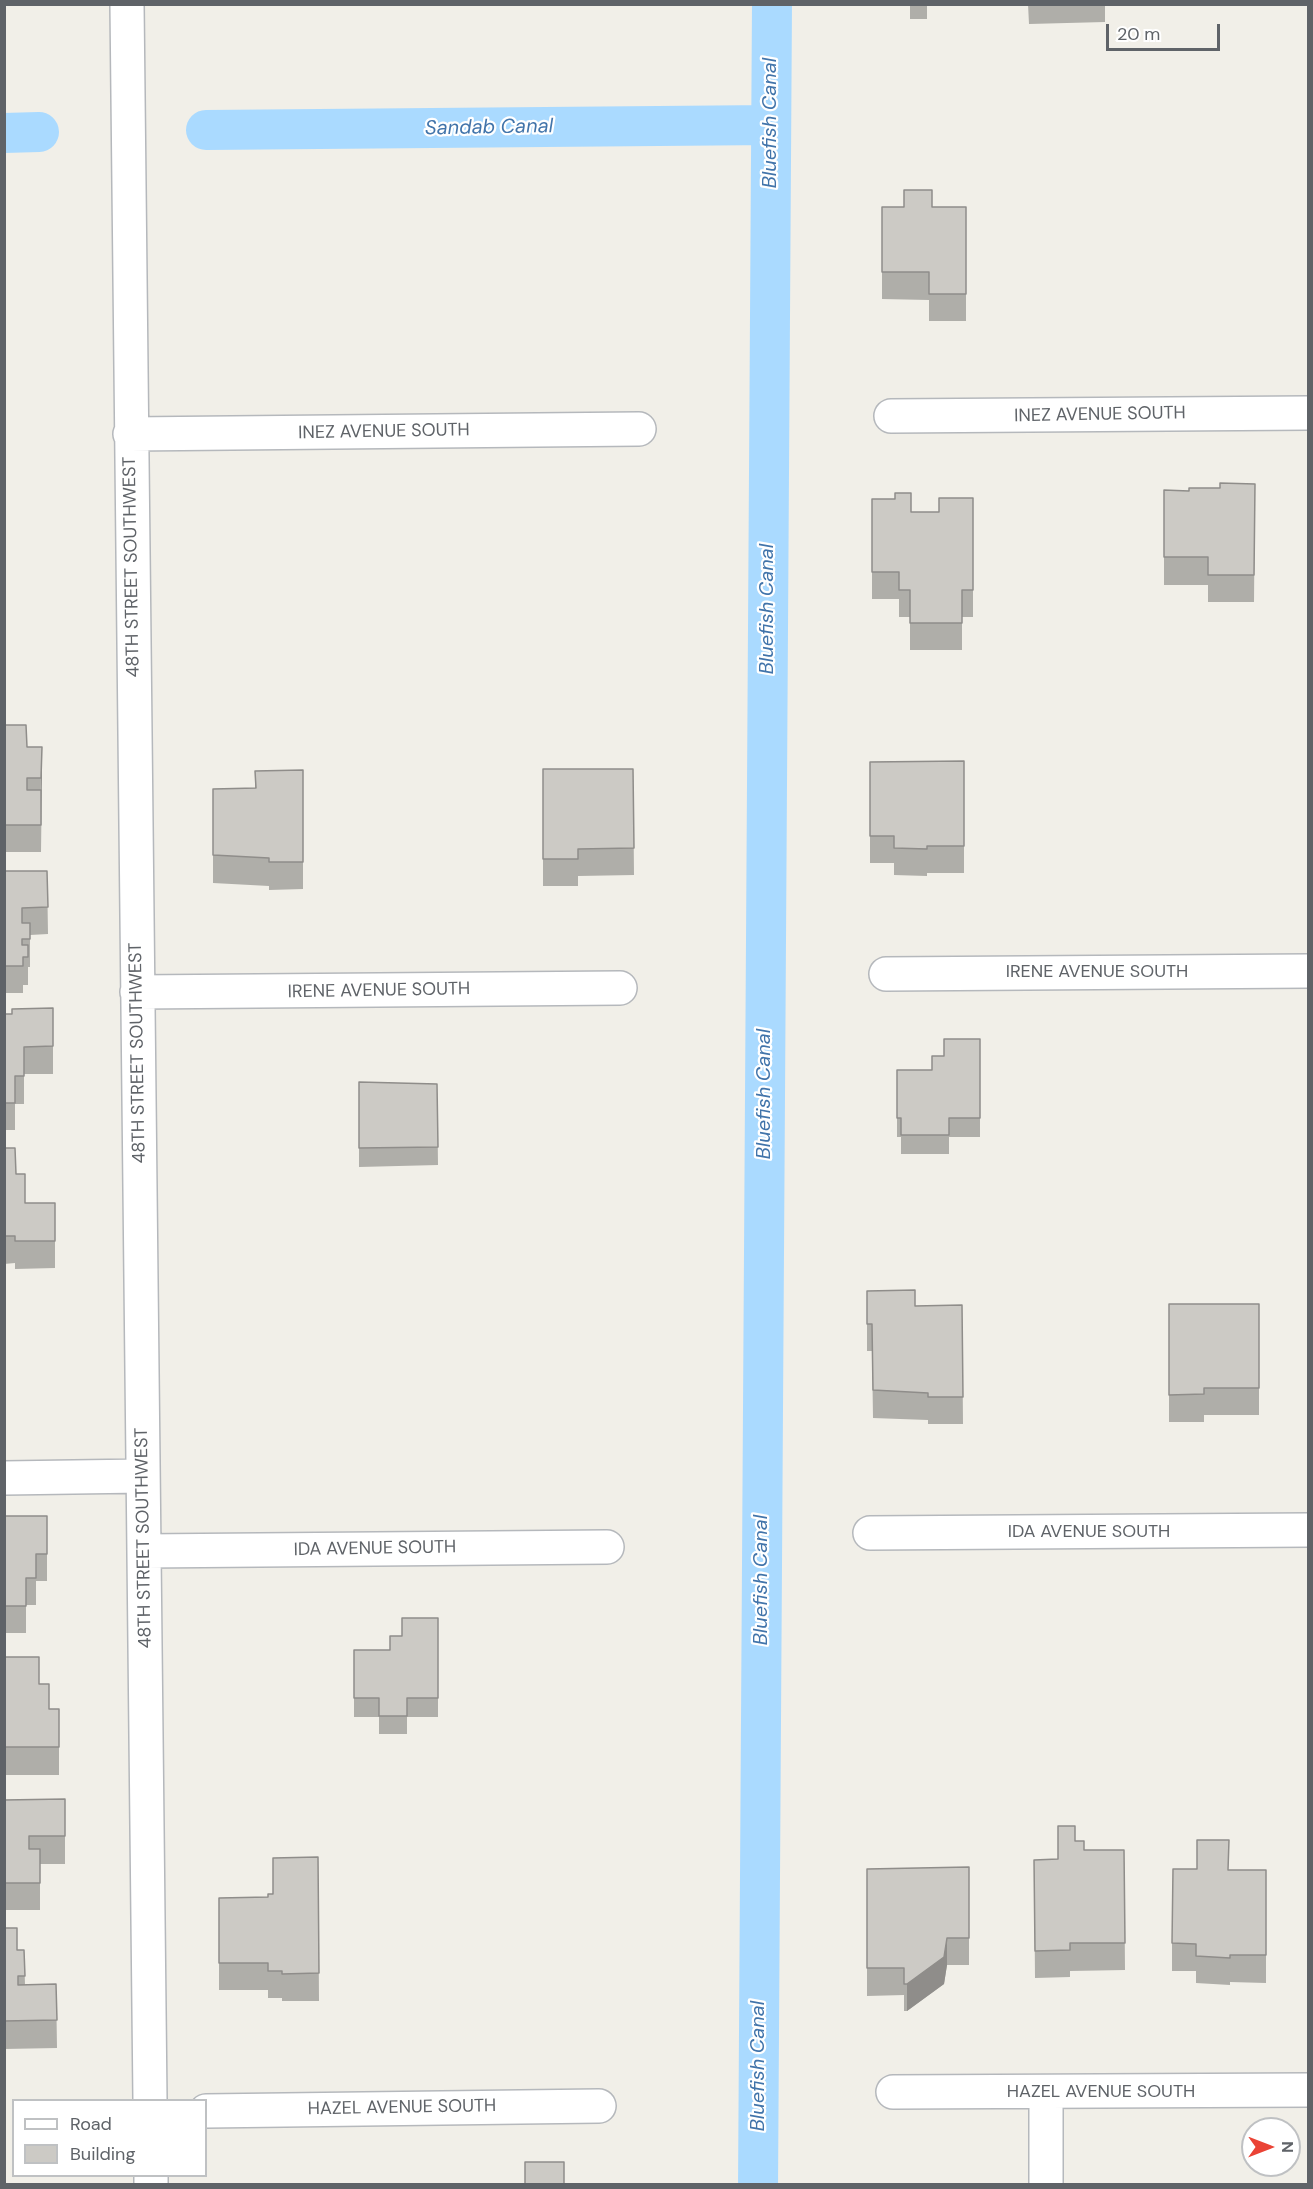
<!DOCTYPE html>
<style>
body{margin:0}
#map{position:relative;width:1313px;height:2189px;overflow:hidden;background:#f1efe8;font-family:"DM Sans",sans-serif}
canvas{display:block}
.frame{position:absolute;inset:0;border:6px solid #5f6368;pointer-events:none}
.legend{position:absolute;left:12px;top:2099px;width:195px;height:78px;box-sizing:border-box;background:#fff;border:2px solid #bfc1c3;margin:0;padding:8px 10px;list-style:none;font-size:18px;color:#5f6368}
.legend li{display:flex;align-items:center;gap:12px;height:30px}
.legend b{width:30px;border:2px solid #bfc1c3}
.north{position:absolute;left:1241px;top:2117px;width:60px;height:60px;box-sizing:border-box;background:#fff;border:2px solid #bfc1c3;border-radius:50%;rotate:90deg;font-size:16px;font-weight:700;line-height:24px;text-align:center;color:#5f6368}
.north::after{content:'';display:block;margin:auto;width:21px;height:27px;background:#ea4335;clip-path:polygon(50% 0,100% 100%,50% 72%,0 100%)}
.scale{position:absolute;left:1106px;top:24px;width:114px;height:27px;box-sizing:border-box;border:3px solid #5f6368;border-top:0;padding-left:8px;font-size:18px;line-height:21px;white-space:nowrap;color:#5f6368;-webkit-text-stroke:4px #fff;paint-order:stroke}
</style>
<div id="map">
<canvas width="1313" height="2189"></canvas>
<div class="frame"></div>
<ul class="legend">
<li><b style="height:8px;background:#fff"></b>Road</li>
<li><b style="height:16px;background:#cccac5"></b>Building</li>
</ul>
<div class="north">N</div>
<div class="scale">20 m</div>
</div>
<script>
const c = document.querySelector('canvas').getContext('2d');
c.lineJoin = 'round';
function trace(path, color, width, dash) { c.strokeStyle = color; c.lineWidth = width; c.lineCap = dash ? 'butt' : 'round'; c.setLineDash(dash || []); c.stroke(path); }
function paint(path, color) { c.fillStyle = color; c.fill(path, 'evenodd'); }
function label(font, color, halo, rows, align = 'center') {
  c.font = font + ' "DM Sans",sans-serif'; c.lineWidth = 4.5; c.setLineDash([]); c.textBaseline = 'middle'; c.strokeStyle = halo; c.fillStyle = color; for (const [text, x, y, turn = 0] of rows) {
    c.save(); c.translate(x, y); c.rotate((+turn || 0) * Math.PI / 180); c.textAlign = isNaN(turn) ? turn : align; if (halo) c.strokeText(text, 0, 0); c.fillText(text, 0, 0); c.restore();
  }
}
const canal = new Path2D(`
 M206,130L771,125
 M4,133L39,132
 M758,2184L772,4`);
const minor = new Path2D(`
 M127,4L150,2100
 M891,416L1308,413
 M130,434L639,429
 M886,974L1308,971
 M137,992L620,988
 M4,1478L143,1476
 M870,1533L1308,1530
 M144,1551L607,1547
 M893,2092L1308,2090
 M1046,2092V2184
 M206,2111L599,2106
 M151,2176V2184`);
const wall = new Path2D(`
 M879,4H958V5H927V19H910V5Z
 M1028,4H1105V22L1029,24Z
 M882,207H966V321H929V300L882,299Z
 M1255,484L1254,602H1208V585H1164V490L1189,491L1220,488Z
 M973,498V617H962V650H910V617H899V599H872V499L911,512H939Z
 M4,725L27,747L42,774L41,852H4Z
 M964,761V873H927V876L894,875V863H870V762Z
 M543,769H633L634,875L578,876V886H543Z
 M303,770V889L269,890V886L213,883V789L255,788V771Z
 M4,871H47L48,934L30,935V967H28V985H23V993H4Z
 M53,1008V1074H24V1104H15V1130H4V1014H12Z
 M980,1039V1137H949V1154H901V1137H897V1070H932L944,1056Z
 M359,1082L437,1084L438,1165L359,1167Z
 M4,1148L16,1174L25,1203H55V1268L15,1269V1263L4,1264Z
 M867,1291L915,1306L962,1305L963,1424H928V1420L873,1418L872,1351H867Z
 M1169,1304H1259V1415H1204V1422H1169Z
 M4,1516H47V1581H36V1605H26V1633H4Z
 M438,1618V1717H407V1734H379V1717H354V1650H390L402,1636Z
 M4,1657L39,1684L49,1709H59V1775H4Z
 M65,1799V1864H40V1910H4V1800Z
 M1075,1841L1084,1850H1124L1125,1970L1070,1971V1977L1035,1978L1034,1860L1058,1859Z
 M318,1857L319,2001H282V1998H268V1990H219V1898L268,1897Z
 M969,1867V1965H947L944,1984L907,2011H904V1995L867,1996V1869Z
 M1229,1870H1266V1983L1230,1982V1985L1196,1983V1971H1172V1943Z
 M4,1928L17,1950H24L25,1985L56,1984L57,2048L4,2049Z`);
const shadedWall = new Path2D(`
 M42,747V774L41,805V778Z
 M947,1938V1965L944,1984L907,2011V1984Z`);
const building = new Path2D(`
 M904,190H932V207H966V294H929V272H882V207H904Z
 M1220,483L1255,484L1254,575H1208V557H1164V490L1189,491V488H1220Z
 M895,493H911V512H939V498H973V590H962V623H910V590H899V572H872V499H895Z
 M4,725H26L27,747H42L41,778H27V790H41V825H4Z
 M964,761V846H927V849L894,848V836H870V762Z
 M543,769H633L634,848L578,849V859H543Z
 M303,770V862H269V858L213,855V789L256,788L255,771Z
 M4,871H47L48,907L22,908V923H30V939H22V945H28V957H23V966H4Z
 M53,1008V1046L24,1047V1076H15V1103H4V1014H12V1009Z
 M944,1039H980V1118H949V1135H901V1118H897V1070H932V1056H944Z
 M359,1082L437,1084L438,1147L359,1148Z
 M4,1148H15L16,1174H25V1203H55V1241H15V1236H4Z
 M915,1290V1306L962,1305L963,1397H928V1393L873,1390L872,1324H867V1291Z
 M1169,1304H1259V1388H1204V1394L1169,1395Z
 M4,1516H47V1554H36V1578H26V1606H4Z
 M402,1618H438V1698H407V1716H379V1698H354V1650H390V1636H402Z
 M4,1657H39V1684H49V1709H59V1747H4Z
 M65,1799V1836H29V1849H40V1883H4V1800Z
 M1058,1826H1075V1841H1084V1850H1124L1125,1943H1070V1950L1035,1951L1034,1860L1058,1859Z
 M1197,1840H1229L1228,1870H1266V1955H1230V1958L1196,1956V1944L1172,1943L1173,1869H1197Z
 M318,1857L319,1973L282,1974V1971H268V1963H219V1898L268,1897V1894H273V1858Z
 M969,1867V1938H947L944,1957L907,1984H904V1968H867V1869Z
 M4,1928H17V1950H24L25,1976H18V1985L56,1984L57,2020L4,2021Z
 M525,2162H564V2184H525Z`);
const streetNames = [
 ["INEZ AVENUE SOUTH",1100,415,-1],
 ["INEZ AVENUE SOUTH",384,432,-1],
 ["48TH STREET SOUTHWEST",132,567,-91],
 ["IRENE AVENUE SOUTH",1097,972],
 ["IRENE AVENUE SOUTH",379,991,-1],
 ["48TH STREET SOUTHWEST",138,1053,-91],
 ["IDA AVENUE SOUTH",1089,1532],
 ["48TH STREET SOUTHWEST",144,1538,-91],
 ["IDA AVENUE SOUTH",375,1549,-1],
 ["HAZEL AVENUE SOUTH",1101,2092],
 ["HAZEL AVENUE SOUTH",402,2108,-1]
];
const waterNames = [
 ["Bluefish Canal",771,123,-90],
 ["Sandab Canal",489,128,-1],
 ["Bluefish Canal",768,609,-90],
 ["Bluefish Canal",765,1094,-90],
 ["Bluefish Canal",762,1580,-90],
 ["Bluefish Canal",759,2066,-90]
];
trace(canal, '#aadaff', 40);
trace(minor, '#b5b8bc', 36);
trace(minor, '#fff', 33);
paint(wall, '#afaea9');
paint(shadedWall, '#8f8d8a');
paint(building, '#cccac5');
trace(building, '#8f8d8a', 1.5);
label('18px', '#5f6368', '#fff', streetNames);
label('italic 20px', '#4174aa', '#fff', waterNames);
</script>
